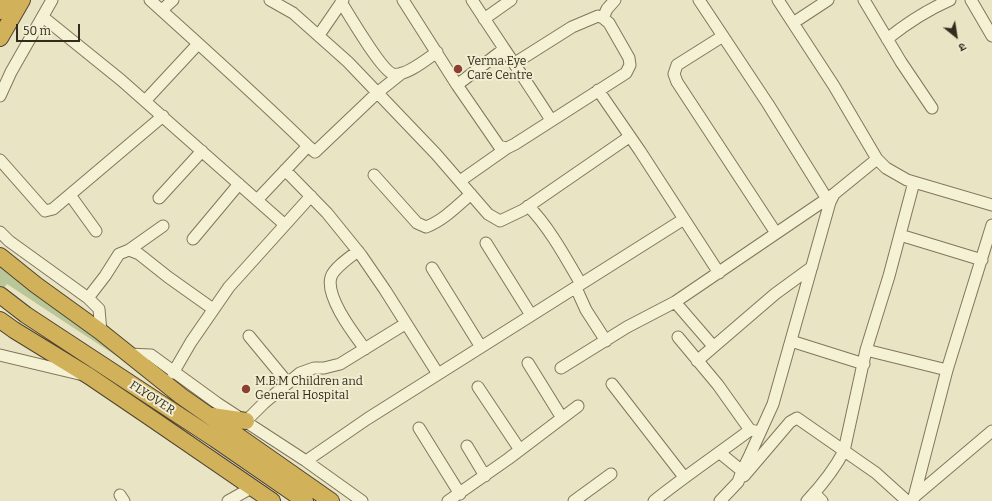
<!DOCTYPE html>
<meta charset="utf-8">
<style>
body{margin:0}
#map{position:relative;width:992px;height:501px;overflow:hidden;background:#e9e4c3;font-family:Bitter,"Noto Sans Devanagari",serif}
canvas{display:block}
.north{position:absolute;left:936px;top:16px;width:40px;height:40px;-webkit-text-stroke:3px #f2eed2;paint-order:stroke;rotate:150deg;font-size:11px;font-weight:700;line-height:16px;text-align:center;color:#332c1e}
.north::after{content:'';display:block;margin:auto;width:14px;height:18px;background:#332c1e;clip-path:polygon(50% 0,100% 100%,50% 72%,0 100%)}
.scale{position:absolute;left:16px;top:24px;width:64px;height:18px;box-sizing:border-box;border:2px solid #332c1e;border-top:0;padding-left:5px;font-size:12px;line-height:14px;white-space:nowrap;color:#332c1e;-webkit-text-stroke:3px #f2eed2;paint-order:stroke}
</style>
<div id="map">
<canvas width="992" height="501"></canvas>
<div class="north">उ</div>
<div class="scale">50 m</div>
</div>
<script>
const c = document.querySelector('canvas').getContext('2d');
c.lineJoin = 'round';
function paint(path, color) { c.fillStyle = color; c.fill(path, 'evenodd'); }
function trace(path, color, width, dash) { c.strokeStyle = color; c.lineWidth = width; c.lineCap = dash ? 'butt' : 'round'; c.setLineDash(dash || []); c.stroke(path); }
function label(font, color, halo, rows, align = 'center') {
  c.font = font + ' Bitter,serif'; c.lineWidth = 4; c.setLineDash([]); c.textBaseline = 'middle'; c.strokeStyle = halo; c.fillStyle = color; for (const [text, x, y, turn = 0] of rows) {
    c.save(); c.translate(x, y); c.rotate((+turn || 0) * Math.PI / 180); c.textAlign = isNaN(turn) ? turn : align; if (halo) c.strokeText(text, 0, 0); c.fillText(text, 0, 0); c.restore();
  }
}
const green = new Path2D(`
 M0,261L140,371L86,336L7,284L0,293Z`);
const minor = new Path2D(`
 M150,0C203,48 257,96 308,146
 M270,0L293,13L348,62L436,154L488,214L500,221L523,210L629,137
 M403,0L457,85L499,146L507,148L515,144L626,73L630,65L629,58L609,23L603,18L598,16L572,27L515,63
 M472,0C498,40 525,79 551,120
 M699,0L768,104L827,199
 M778,0L834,86L877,159L886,168L907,180L992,205
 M864,0L901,62L932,108
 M971,0L992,36
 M341,2C349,15 382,71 393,74C405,77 427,59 437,52
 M162,10L173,0
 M43,17L121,80L284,224
 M603,18L607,9L615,0
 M484,19L511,0
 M793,23L828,0
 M319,35L343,0
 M723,36L677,65L674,74L677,82L776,233
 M887,39C907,23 927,10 950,0
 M457,85L504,49
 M598,90L640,151L719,273
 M0,96L11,72L52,0
 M145,101L198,44
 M0,160L45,211L53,209L163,116
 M285,170L327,213L361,255L385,290L438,374
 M374,175L417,223L426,227C444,220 457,206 471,194
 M460,181L507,148
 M70,195L96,231
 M159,198L202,151
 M257,200L308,146L315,152L377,93L402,73
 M528,206C548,225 567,260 581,284
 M0,232L9,241L88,298L99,309L101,332
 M900,235L982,260
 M193,239L239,184
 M486,243L531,315
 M129,250L163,226
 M358,251C350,257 334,268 331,277C325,297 354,334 365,349
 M432,268L481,347
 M576,288L586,310L606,341
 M88,298L105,276L119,254L129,250L139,254L168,277L213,309
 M675,302L713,346
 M249,336L287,382
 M678,337L718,385L750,430L760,432
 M791,341L864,364
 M866,350L947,370
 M128,354L151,355L217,403L306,461L362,501
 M0,355L79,374
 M697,361L775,294L812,267
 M528,363L562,418
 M561,368L627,327L675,302L834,194
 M173,373L191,342L229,287L311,196
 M612,384L684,477
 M478,387L520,450
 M246,421L264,403L300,373L314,368H324L340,364L405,324
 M419,428L460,494
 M467,446L485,476
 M720,453L742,471
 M306,461L367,419L684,219
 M744,476L790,422L797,418L876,473L907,501
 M814,493L822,501
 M120,495L124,501
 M914,497L992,431
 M228,501L253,487
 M448,501L508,459L578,406
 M574,501L611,474
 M654,501C685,476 718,454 750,430
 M720,501L738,482L742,471L749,457L773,404L830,202L834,194L877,159
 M807,501C822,485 834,470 844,451L866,350L889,276L914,182
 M913,501L947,370L992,225`);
const highway = new Path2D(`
 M0,11L7,0
 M0,38L22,0
 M0,256L36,285L101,332L181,396L331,501
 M0,295L26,315L215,439L305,501
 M0,320L14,330L89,376L148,416L272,501
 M212,416L246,421`);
const markers = [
 [458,69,5,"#8b4031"],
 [246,389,5,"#8b4031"]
];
const poiNames = [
 ["Verma Eye",467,62],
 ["Care Centre",467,76],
 ["M.B.M Children and",255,382],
 ["General Hospital",255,396]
];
const streetNames = [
 ["FLYOVER",152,398,33]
];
paint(green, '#b9c698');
trace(minor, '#82765b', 13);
trace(highway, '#50442f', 18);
trace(minor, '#f5f1d5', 11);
trace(highway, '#d1b25b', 16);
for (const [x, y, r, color] of markers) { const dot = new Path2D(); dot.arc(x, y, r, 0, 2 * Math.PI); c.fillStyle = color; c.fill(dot); trace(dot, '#f2eed2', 1.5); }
label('12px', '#332c1e', '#f2eed2', poiNames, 'left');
label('12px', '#332c1e', '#f2eed2', streetNames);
</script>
